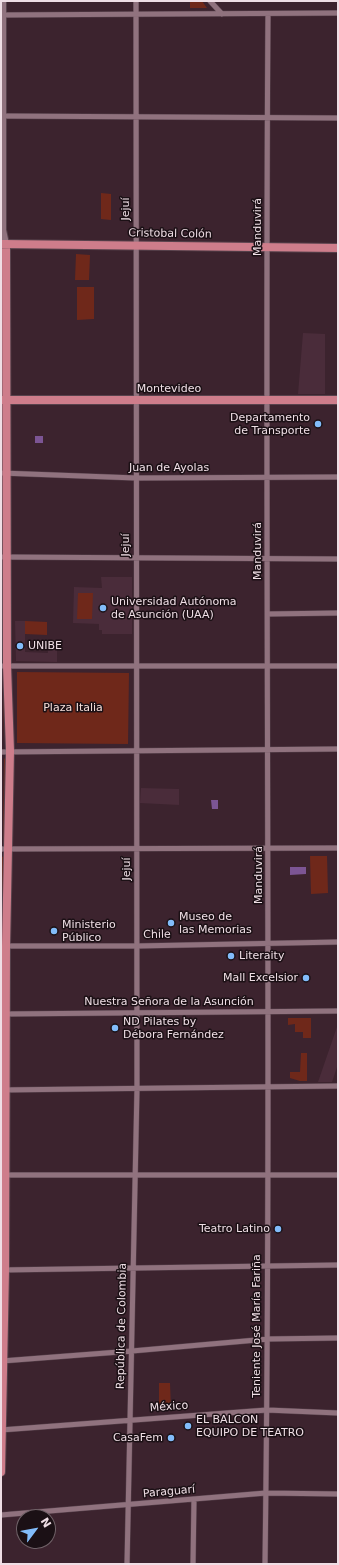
<!DOCTYPE html>
<meta charset="utf-8">
<style>
body{margin:0}
#map{position:relative;width:339px;height:1565px;overflow:hidden;background:#3c232e;font-family:"DejaVu Sans",sans-serif}
canvas{display:block}
.frame{position:absolute;inset:0;border:2px solid #efdee5;pointer-events:none}
.north{position:absolute;left:16px;top:1509px;width:40px;height:40px;box-sizing:border-box;background:#1b1015;border:1px solid #706268;border-radius:50%;rotate:58deg;font-size:11px;font-weight:700;line-height:16px;text-align:center;color:#efdee5}
.north::after{content:'';display:block;margin:auto;width:14px;height:18px;background:#82bcfa;clip-path:polygon(50% 0,100% 100%,50% 72%,0 100%)}
</style>
<div id="map">
<canvas width="339" height="1565"></canvas>
<div class="frame"></div>
<div class="north">N</div>
</div>
<script>
const c = document.querySelector('canvas').getContext('2d');
c.lineJoin = 'round';
function paint(path, color) { c.fillStyle = color; c.fill(path, 'evenodd'); }
function trace(path, color, width, dash) { c.strokeStyle = color; c.lineWidth = width; c.lineCap = dash ? 'butt' : 'round'; c.setLineDash(dash || []); c.stroke(path); }
function label(font, color, halo, rows, align = 'center') {
  c.font = font + ' "DejaVu Sans",sans-serif'; c.lineWidth = 3; c.setLineDash([]); c.textBaseline = 'middle'; c.strokeStyle = halo; c.fillStyle = color; for (const [text, x, y, turn = 0] of rows) {
    c.save(); c.translate(x, y); c.rotate((+turn || 0) * Math.PI / 180); c.textAlign = isNaN(turn) ? turn : align; if (halo) c.strokeText(text, 0, 0); c.fillText(text, 0, 0); c.restore();
  }
}
const built = new Path2D(`
 M303,333L325,334V394H298Z
 M101,577H132V634H102V630H99V624L73,623L74,587L102,588Z
 M15,621H25V652L48,653V640H57V662L16,661Z
 M141,788L179,789V805L140,803Z
 M338,1024V1064L332,1082H318Z`);
const green = new Path2D(`
 M190,1H202L207,8H190Z
 M101,193L111,194V220L101,219Z
 M1,253H2V393L1,392Z
 M76,254L90,255L89,280H75Z
 M77,287H94V319L77,320Z
 M78,593H93L92,619H77Z
 M25,621L47,622V635L25,634Z
 M3,670L5,671L4,744Z
 M17,672L129,673L128,744L17,743Z
 M4,758L5,759L4,843H3Z
 M4,856L3,940H2V857Z
 M310,856H327L328,893L311,894Z
 M288,1018H311V1038H303V1032H295V1024L288,1025Z
 M301,1053H307V1081H300L290,1078V1072H300Z
 M159,1383H170L171,1410H159Z`);
const water = new Path2D(`
 M35,436H43V443H35Z
 M211,800H218V809H212Z
 M290,867H306V874L290,875Z`);
const minor = new Path2D(`
 M210,1L222,14
 M1,15L338,13
 M1,116L338,118
 M1,473L136,478L338,477
 M1,557L338,559
 M268,614L338,613
 M1,666H338
 M1,752L338,749
 M1,849L338,848
 M6,946H137L338,942
 M6,1014L338,1011
 M1,1090L338,1086
 M1,1175H338
 M2,1270L338,1265
 M2,1361L132,1351L268,1339L338,1338
 M1,1430L267,1410L338,1413
 M1,1515L266,1493L338,1494
 M127,1564L137,1089L136,1
 M193,1564L194,1499
 M265,1564C272,1048 264,531 268,15`);
const tertiary = new Path2D(`
 M3,1V230L6,244`);
const primary = new Path2D(`
 M2,244L338,248
 M1,400H338
 M1,1472L5,1270L6,946L10,751L7,666L6,244`);
const markers = [
 [318,424,4,"#82bcfa"],
 [103,608,4,"#82bcfa"],
 [20,646,4,"#82bcfa"],
 [171,923,4,"#82bcfa"],
 [54,931,4,"#82bcfa"],
 [231,956,4,"#82bcfa"],
 [306,978,4,"#82bcfa"],
 [115,1028,4,"#82bcfa"],
 [278,1229,4,"#82bcfa"],
 [188,1426,4,"#82bcfa"],
 [171,1438,4,"#82bcfa"]
];
const streetNames = [
 ["Jejuí",126,209,-90],
 ["Manduvirá",258,227,-90],
 ["Cristobal Colón",170,234,1],
 ["Montevideo",169,389],
 ["Juan de Ayolas",169,468],
 ["Jejuí",126,545,-90],
 ["Manduvirá",258,551,-90],
 ["Jejuí",127,869,-90],
 ["Manduvirá",259,875,-90],
 ["Chile",157,935,-1],
 ["Nuestra Señora de la Asunción",169,1002],
 ["República de Colombia",122,1326,-89],
 ["Teniente José María Fariña",257,1326,-90],
 ["México",169,1407,-4],
 ["Paraguarí",169,1492,-5]
];
const poiNames = [
 ["Departamento",310,418,"right"],
 ["de Transporte",310,431,"right"],
 ["Universidad Autónoma",111,602],
 ["de Asunción (UAA)",111,615],
 ["UNIBE",28,646],
 ["Museo de",179,917],
 ["las Memorias",179,930],
 ["Ministerio",62,925],
 ["Público",62,938],
 ["Literaity",239,956],
 ["Mall Excelsior",298,978,"right"],
 ["ND Pilates by",123,1022],
 ["Débora Fernández",123,1035],
 ["Teatro Latino",270,1229,"right"],
 ["EL BALCON",196,1420],
 ["EQUIPO DE TEATRO",196,1433],
 ["CasaFem",163,1438,"right"]
];
const parkNames = [
 ["Plaza Italia",73,708]
];
paint(built, '#4a2c3a');
paint(green, '#6f281a');
paint(water, '#7c5594');
trace(minor, '#57424c', 6);
trace(tertiary, '#57424c', 8);
trace(primary, '#57424c', 10);
trace(minor, '#90727e', 5);
trace(tertiary, '#90727e', 6);
trace(primary, '#ce7d8b', 8);
for (const [x, y, r, color] of markers) { const dot = new Path2D(); dot.arc(x, y, r, 0, 2 * Math.PI); c.fillStyle = color; c.fill(dot); trace(dot, '#1b1015', 1.5); }
label('11px', '#efdee5', '#1b1015', streetNames);
label('11px', '#efdee5', '#1b1015', poiNames, 'left');
label('11px', '#f6ded9', '#1b1015', parkNames);
</script>
